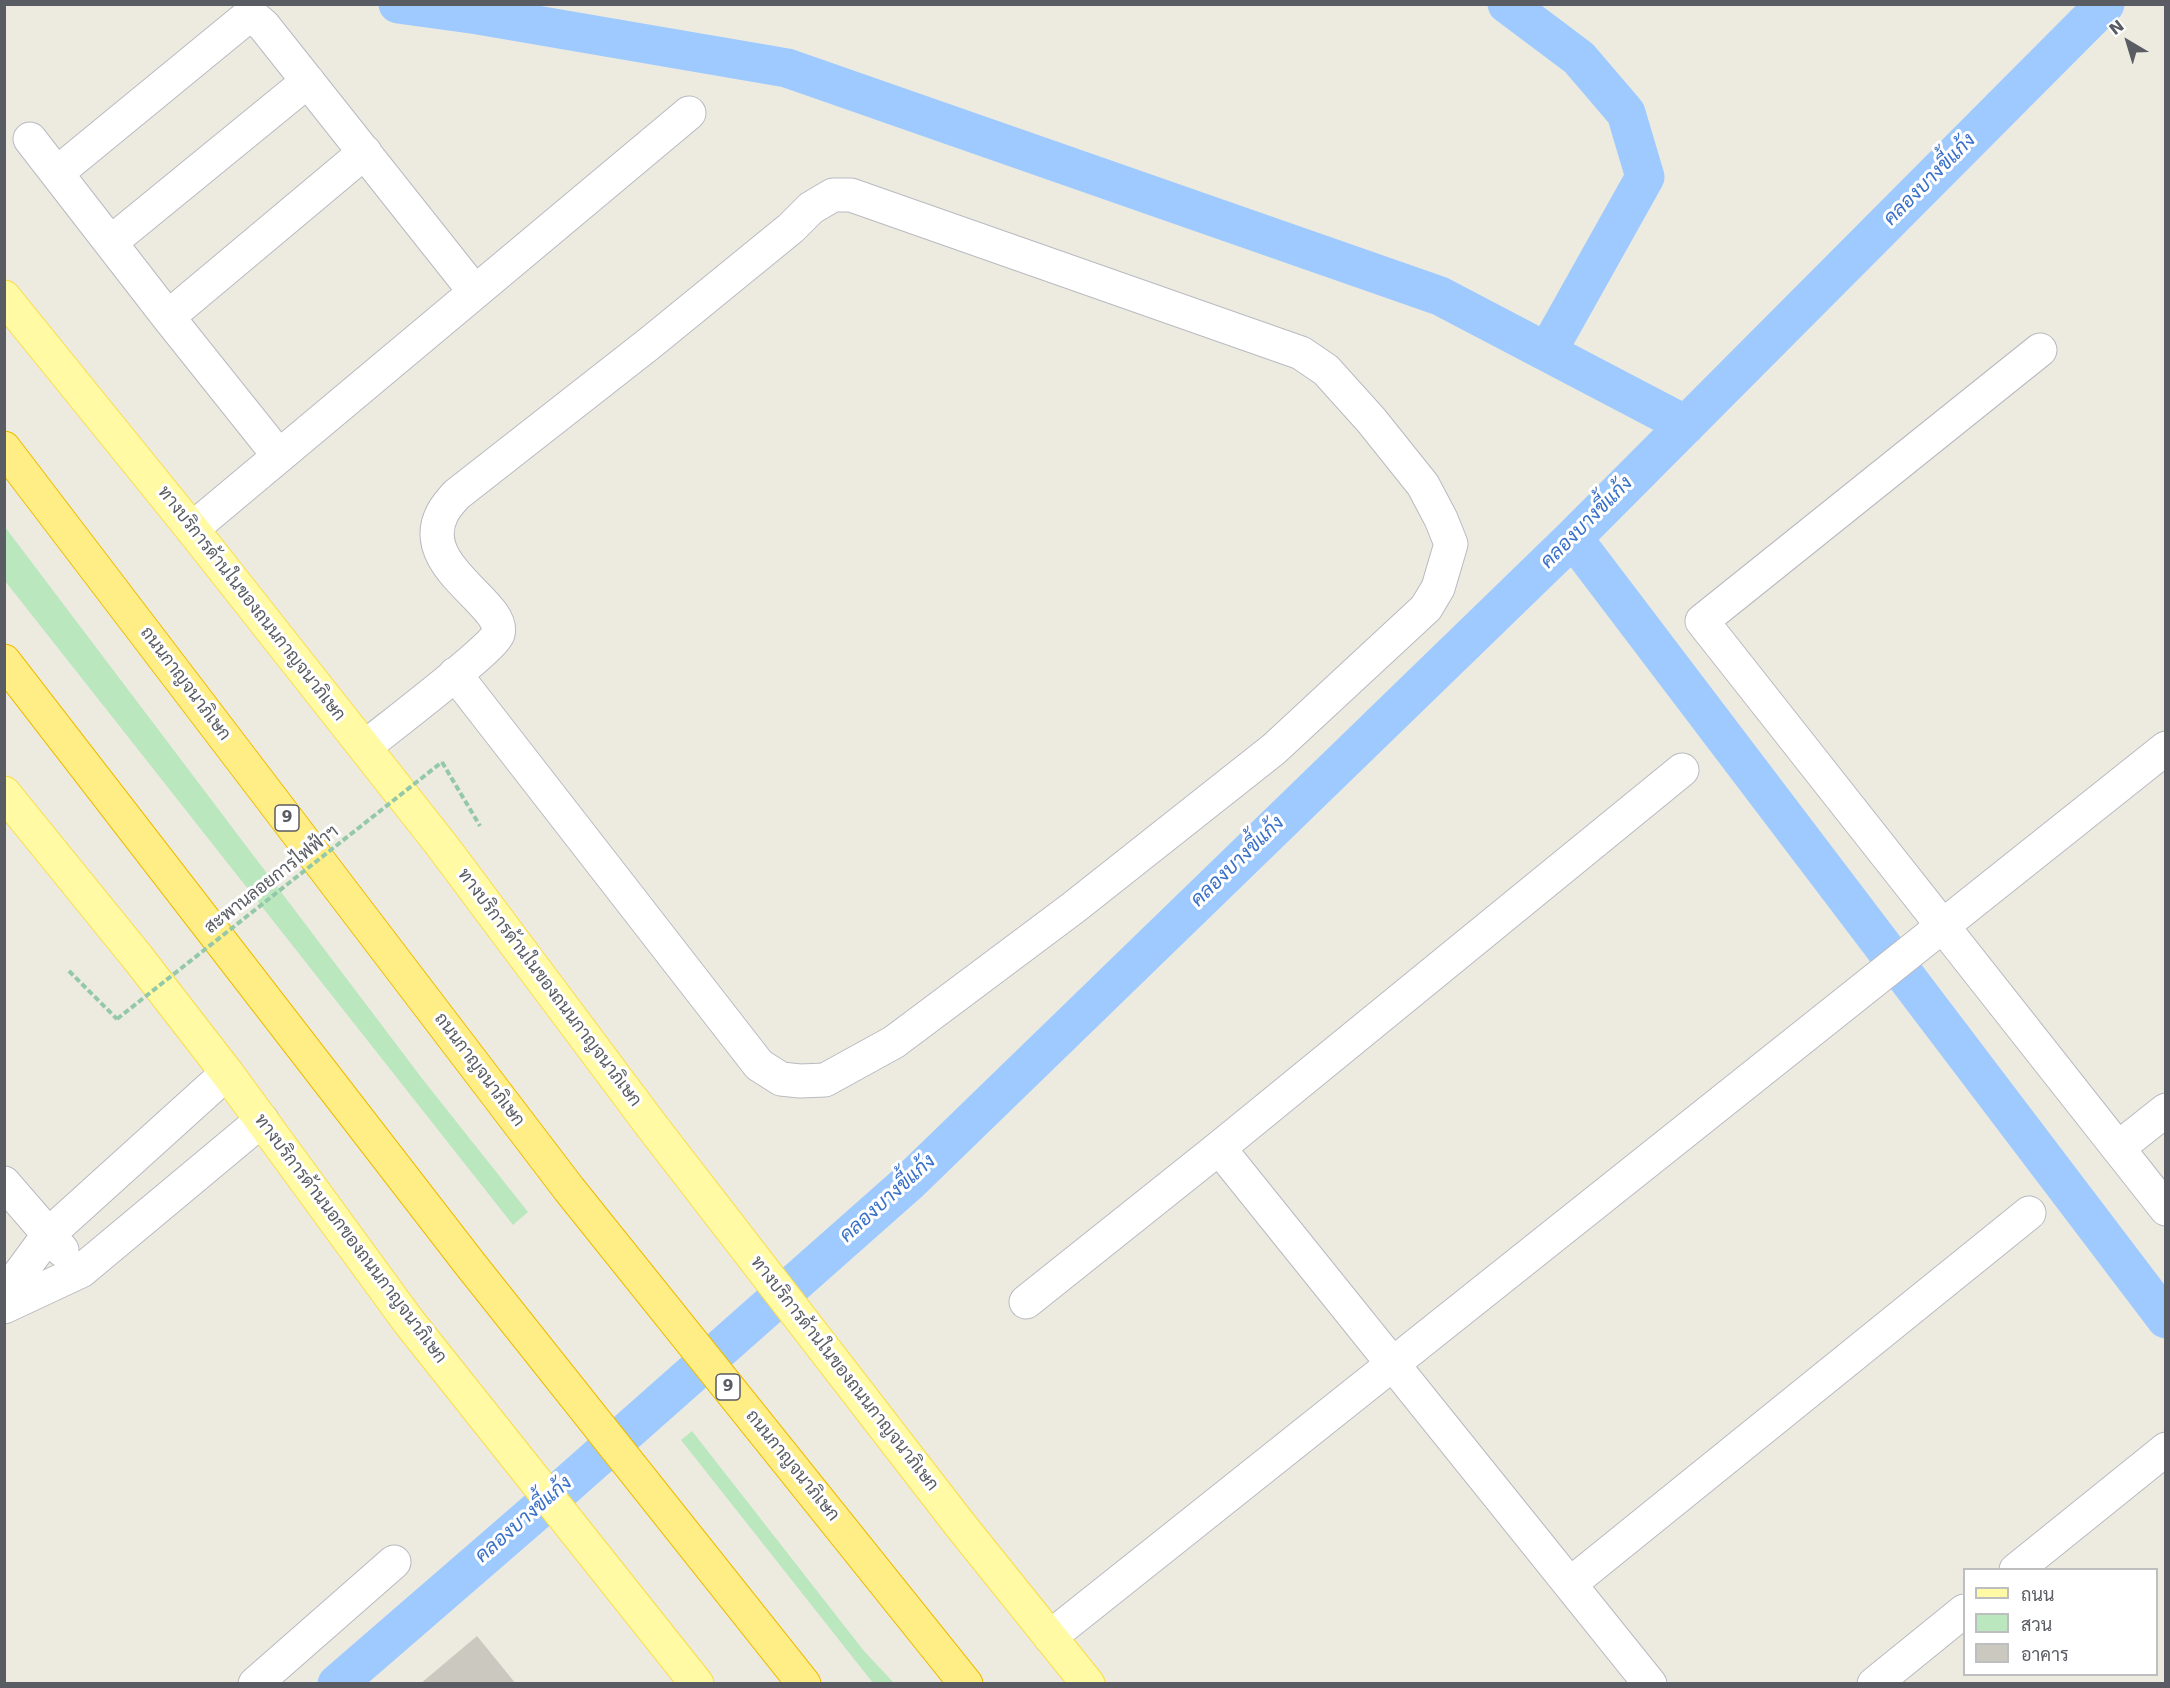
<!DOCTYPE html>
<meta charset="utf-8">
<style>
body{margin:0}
#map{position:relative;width:2170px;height:1688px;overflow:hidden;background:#edebe0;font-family:"DejaVu Sans",Sarabun,sans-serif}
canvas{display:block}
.frame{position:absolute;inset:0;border:6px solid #595c62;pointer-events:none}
.legend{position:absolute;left:1963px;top:1568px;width:195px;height:108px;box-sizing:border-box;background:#fff;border:2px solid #bdbec0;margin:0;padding:8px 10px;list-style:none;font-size:18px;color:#595c62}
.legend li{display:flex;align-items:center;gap:12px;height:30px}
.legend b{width:30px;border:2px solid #bdbec0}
.north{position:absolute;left:2098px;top:12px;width:60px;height:60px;-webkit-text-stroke:4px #fff;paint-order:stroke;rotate:322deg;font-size:16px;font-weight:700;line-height:24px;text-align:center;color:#595c62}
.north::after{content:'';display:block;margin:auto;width:21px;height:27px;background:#595c62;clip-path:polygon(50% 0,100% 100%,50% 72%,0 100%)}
</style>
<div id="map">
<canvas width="2170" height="1688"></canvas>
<div class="frame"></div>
<ul class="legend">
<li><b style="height:8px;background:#fffaa3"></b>ถนน</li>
<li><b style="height:16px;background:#bae7be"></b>สวน</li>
<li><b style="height:16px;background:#cac8bf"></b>อาคาร</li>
</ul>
<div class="north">N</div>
</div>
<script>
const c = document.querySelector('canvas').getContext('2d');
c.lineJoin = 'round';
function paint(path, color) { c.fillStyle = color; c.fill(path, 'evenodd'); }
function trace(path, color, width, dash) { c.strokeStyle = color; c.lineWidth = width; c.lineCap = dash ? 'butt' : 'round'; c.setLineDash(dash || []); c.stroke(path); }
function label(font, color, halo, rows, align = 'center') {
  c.font = font + ' "DejaVu Sans",Sarabun,sans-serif'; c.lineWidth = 6; c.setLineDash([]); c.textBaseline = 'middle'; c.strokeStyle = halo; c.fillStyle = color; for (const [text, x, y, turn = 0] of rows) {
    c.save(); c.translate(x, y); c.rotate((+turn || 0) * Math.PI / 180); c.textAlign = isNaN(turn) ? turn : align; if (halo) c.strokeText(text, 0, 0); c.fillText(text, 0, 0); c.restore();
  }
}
const green = new Path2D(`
 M5,527L424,1081L528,1212L513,1225L5,581Z
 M692,1431L864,1651L894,1683H873L681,1440Z`);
const canal = new Path2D(`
 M398,4L478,15L787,68L1440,296L1686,425
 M1507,4L1579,58L1626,113L1645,177L1547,352
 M1573,538L2166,1319
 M337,1684L553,1497L908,1183L1573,538L2105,4`);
const building = new Path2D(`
 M477,1636L516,1684H420Z`);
const path = new Path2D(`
 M442,762L480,826
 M69,971L117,1019`);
const minor = new Path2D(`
 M30,139L168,317L279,456
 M57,173L247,17L256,19L264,26L475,292
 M111,242L308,81
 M168,317L365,152
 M2040,350L1702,621L2166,1209
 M192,529L689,113
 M365,747C383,732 495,647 498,634C507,604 415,567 442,514C445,507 451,501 456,495L650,343L791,228L811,208L833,195H851L1301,353L1326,370L1371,420L1423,485L1441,519L1451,544L1438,588L1426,608L1274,749L1073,908L894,1042L825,1080L800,1081L781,1079L759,1065L455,674
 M1219,1148L1650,1684
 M2118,1148L2166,1110
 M4,1183L62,1250
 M4,1295L49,1234L227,1073
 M1026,1302L1219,1148L1682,770
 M4,1307L81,1271L262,1120
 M2016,1570L2166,1449
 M1570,1584L2029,1213
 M1050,1637L2166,748
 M255,1684L394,1562
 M1874,1684L1964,1611`);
const major = new Path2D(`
 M4,297L192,529L440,843L651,1125L961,1526L1088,1684
 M4,793L138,958L227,1073L409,1322L697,1684`);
const highway = new Path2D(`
 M4,448L569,1189L966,1684
 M4,661L470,1264L804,1684`);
const pathBridge = new Path2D(`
 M117,1019L442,762`);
const shields = [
 [287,818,24],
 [728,1387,24]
];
const shieldNames = [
 ["9",287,818],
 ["9",728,1387]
];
const streetNames = [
 ["ทางบริการด้านในของถนนกาญจนาภิเษก",251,604,52],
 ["ถนนกาญจนาภิเษก",185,684,53],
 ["สะพานลอยการไฟฟ้าฯ",272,880,-38],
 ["ทางบริการด้านในของถนนกาญจนาภิเษก",549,988,53],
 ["ถนนกาญจนาภิเษก",479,1070,53],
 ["ทางบริการด้านนอกของถนนกาญจนาภิเษก",350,1239,53],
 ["ทางบริการด้านในของถนนกาญจนาภิเษก",844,1374,52],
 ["ถนนกาญจนาภิเษก",792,1466,51]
];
const waterNames = [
 ["คลองบางขี้แก้ง",1930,180,-45],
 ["คลองบางขี้แก้ง",1587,523,-45],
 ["คลองบางขี้แก้ง",1238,862,-44],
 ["คลองบางขี้แก้ง",888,1199,-42],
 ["คลองบางขี้แก้ง",524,1520,-41]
];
paint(green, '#bae7be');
trace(canal, '#9ecaff', 39);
paint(building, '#cac8bf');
trace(minor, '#b8bac0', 35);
trace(major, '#fadc4b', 35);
trace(highway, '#edbc00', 35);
trace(path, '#93c8a8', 4, [6, 3]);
trace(minor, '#fff', 33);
trace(major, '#fffaa3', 33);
trace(highway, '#ffed85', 33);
trace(pathBridge, '#93c8a8', 4, [6, 3]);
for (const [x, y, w] of shields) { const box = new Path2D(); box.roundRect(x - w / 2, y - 13, w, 26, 4.5); c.fillStyle = '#fff'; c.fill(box); trace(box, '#595c62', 1.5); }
label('bold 16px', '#595c62', null, shieldNames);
label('18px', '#595c62', '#fff', streetNames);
label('italic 20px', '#3970ca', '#fff', waterNames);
</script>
